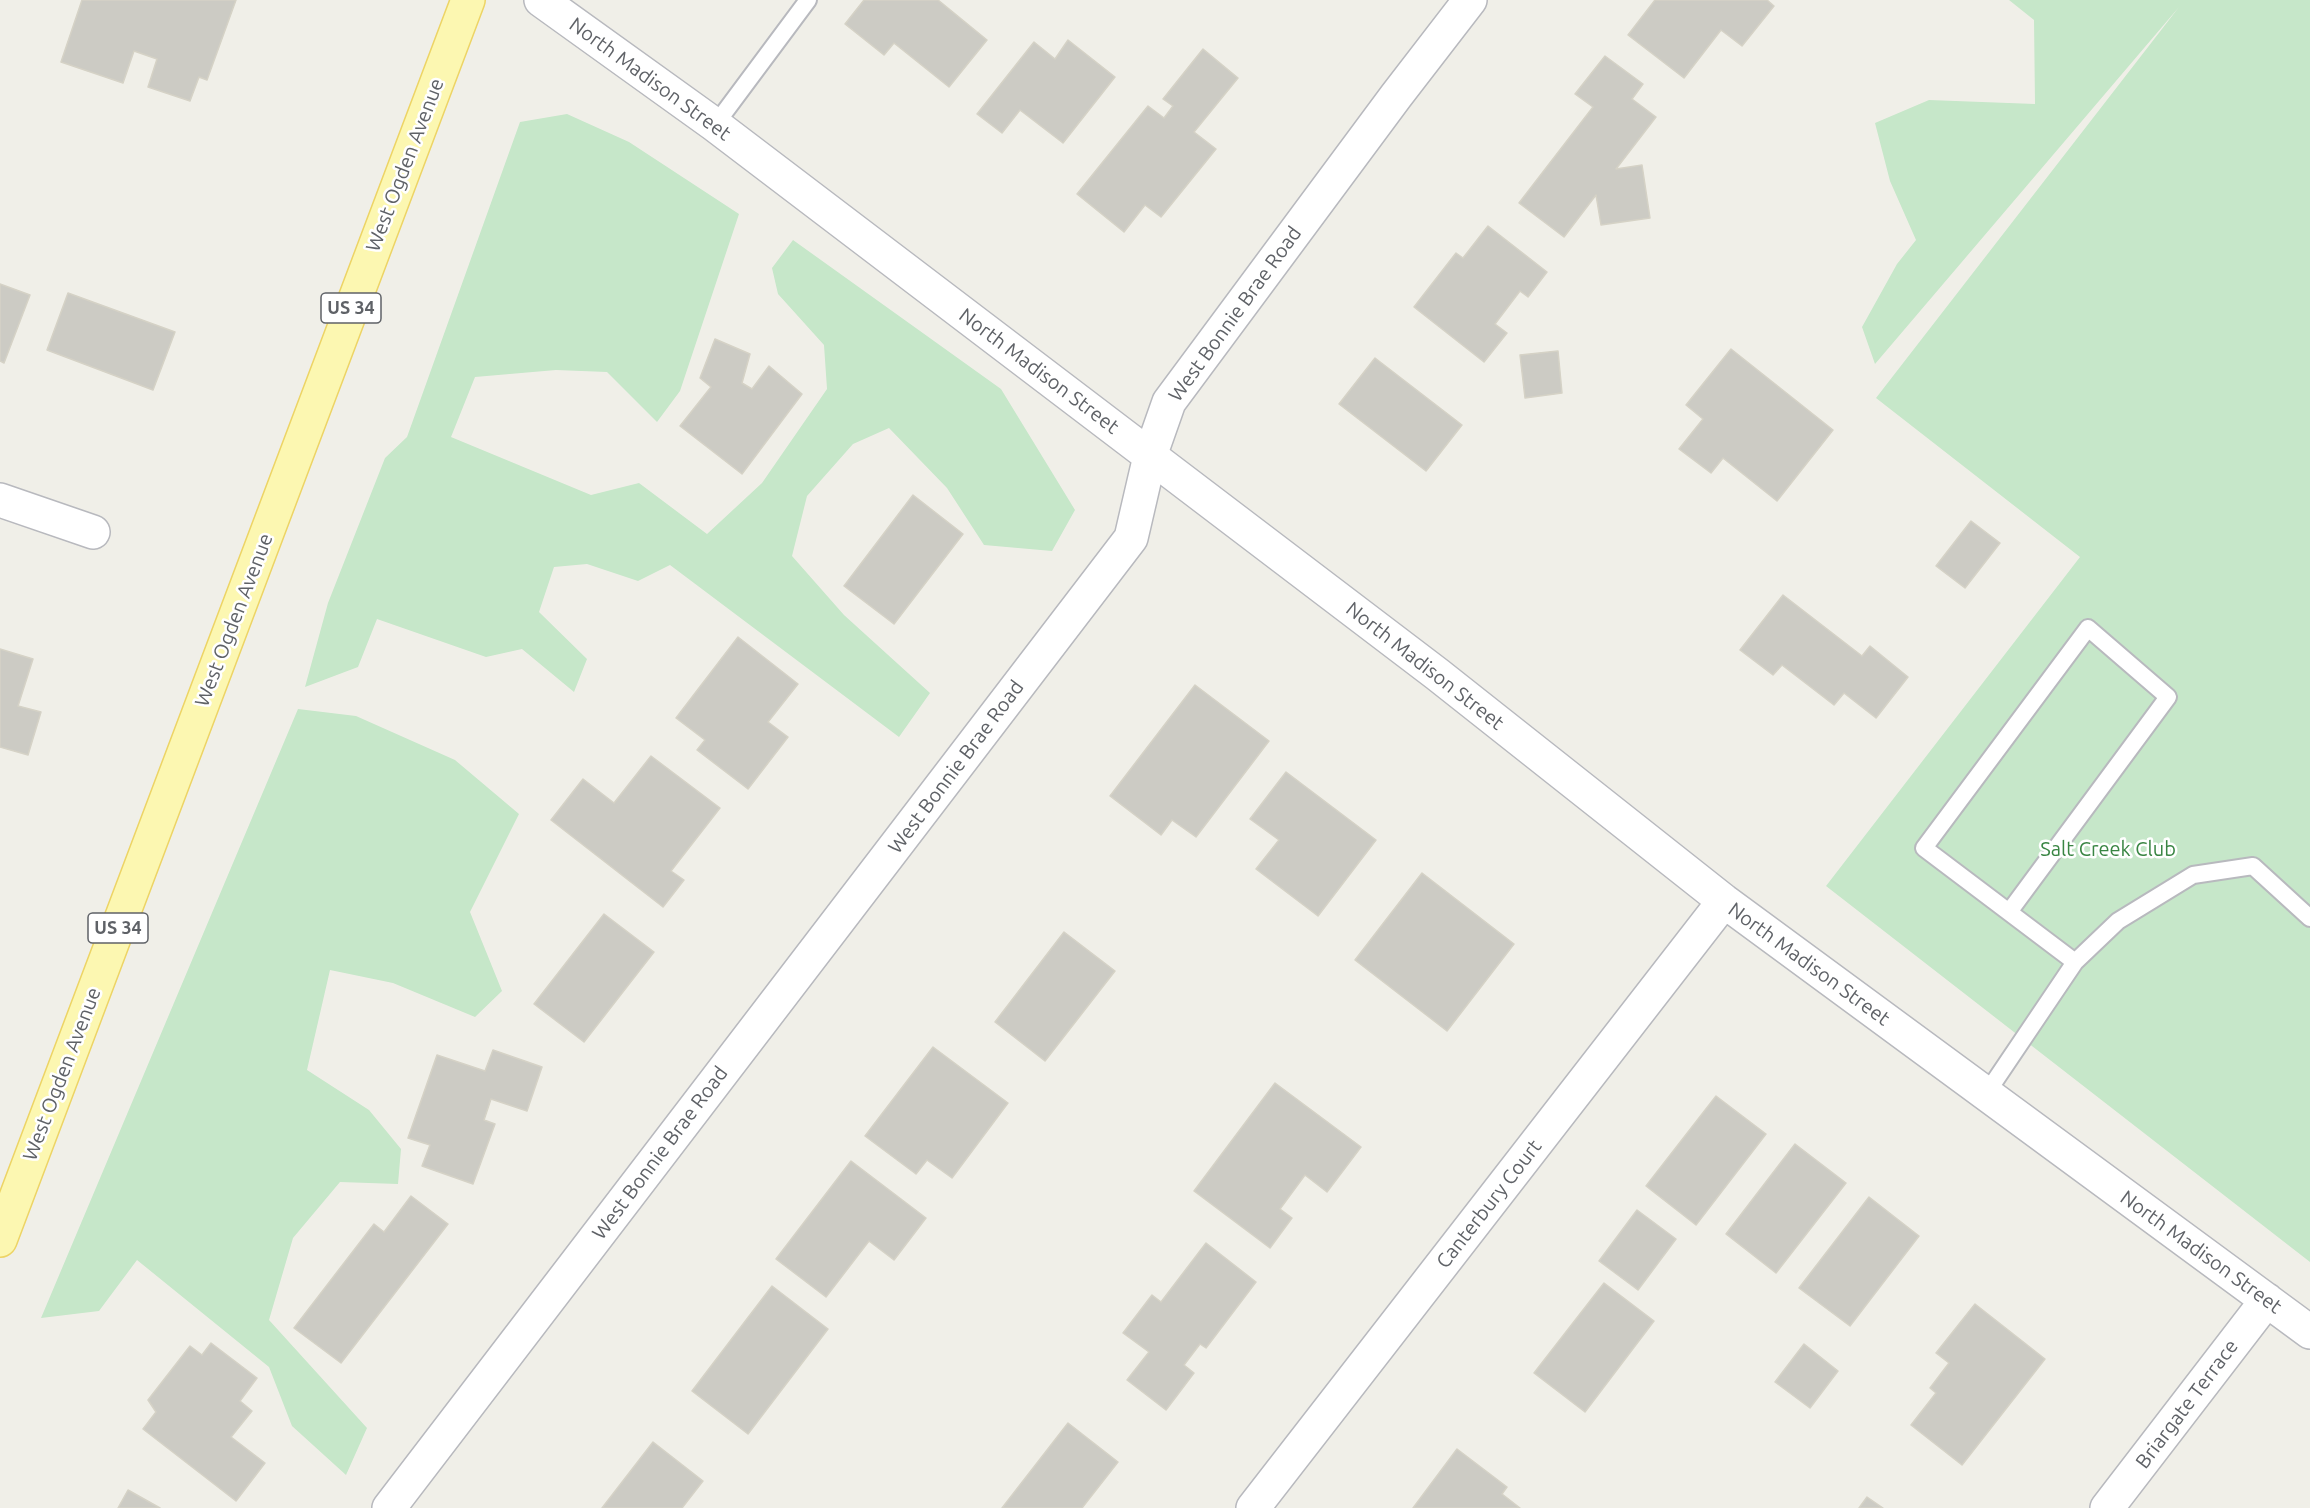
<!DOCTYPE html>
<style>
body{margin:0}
canvas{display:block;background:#f0efe8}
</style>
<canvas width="2310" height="1508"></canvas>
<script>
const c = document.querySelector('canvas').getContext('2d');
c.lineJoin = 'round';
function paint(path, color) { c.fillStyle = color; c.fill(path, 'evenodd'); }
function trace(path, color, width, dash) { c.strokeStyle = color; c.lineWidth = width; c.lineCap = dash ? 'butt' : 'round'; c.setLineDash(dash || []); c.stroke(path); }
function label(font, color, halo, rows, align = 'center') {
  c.font = font + ' Ubuntu,sans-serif'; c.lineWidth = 5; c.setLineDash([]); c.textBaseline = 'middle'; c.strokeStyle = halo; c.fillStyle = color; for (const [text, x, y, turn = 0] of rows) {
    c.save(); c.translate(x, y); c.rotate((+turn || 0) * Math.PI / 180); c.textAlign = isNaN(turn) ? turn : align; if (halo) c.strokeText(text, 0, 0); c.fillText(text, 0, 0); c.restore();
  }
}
const green = new Path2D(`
 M2009,0H2310V1262L1826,886L2080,557L1876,398L2179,7L1875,364L1862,327L1897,264L1916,240L1890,181L1875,123L1929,100L2035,104L2034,20Z
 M567,114L629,142L739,214L680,391L657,422L607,372L556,370L475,377L451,437L591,495L639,483L707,534L762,483L827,389L824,345L778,294L772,268L793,240L1001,389L1075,510L1052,551L984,545L947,488L889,428L853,444L807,496L792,556L844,615L930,693L899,737L670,565L638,581L587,564L554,567L539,612L587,659L574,692L522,649L486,657L377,619L358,667L305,687L328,603L385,458L407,437L520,122Z
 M298,709L356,716L455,760L519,814L470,912L502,991L475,1017L393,983L330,970L307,1070L369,1110L401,1149L398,1184L340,1182L293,1238L269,1320L367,1428L346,1475L292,1426L269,1367L137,1260L99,1311L41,1318Z`);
const building = new Path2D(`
 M82,0H236L207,80L199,77L190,101L148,87L157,59L134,51L123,83L61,62Z
 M864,0H938L987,40L949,87L894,43L884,55L845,24Z
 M1655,0H1767L1774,6L1742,46L1721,30L1684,78L1628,35Z
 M1068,40L1115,77L1063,143L1020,110L1002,133L977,114L1034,42L1055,59Z
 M1203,49L1238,78L1194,132L1216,149L1161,217L1145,205L1124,232L1077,194L1148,106L1164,118L1173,106L1163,99Z
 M1605,56L1643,84L1632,99L1656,117L1616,169L1642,165L1650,218L1601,225L1596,195L1564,237L1519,203L1593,107L1575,94Z
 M1488,226L1547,272L1528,297L1520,291L1495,324L1507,333L1484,362L1414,307L1456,253L1463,258Z
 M0,284L30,295L4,363L0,361Z
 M68,293L175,332L153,390L47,350Z
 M715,339L750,354L742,383L752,389L769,366L802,394L742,474L680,426L711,387L700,378Z
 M1731,349L1833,430L1777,501L1723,458L1711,473L1679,449L1703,419L1686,405Z
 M1558,351L1562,393L1525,398L1520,355Z
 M1375,358L1462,425L1426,471L1339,404Z
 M913,495L963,534L894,624L844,586Z
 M1971,521L2000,543L1965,588L1936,566Z
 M1783,595L1862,656L1870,646L1908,677L1876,718L1844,693L1834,705L1782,665L1773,675L1740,650Z
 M738,637L798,684L768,722L788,737L748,789L697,750L705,740L676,718Z
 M0,649L33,659L18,706L41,712L28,755L0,747Z
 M1195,685L1269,741L1196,837L1172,820L1161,835L1110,796Z
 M651,756L720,808L671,871L684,880L663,907L551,820L583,779L614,803Z
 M1286,772L1376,840L1318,916L1256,869L1279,840L1250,819Z
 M1422,873L1514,944L1447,1031L1355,960Z
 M604,914L654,952L584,1042L534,1004Z
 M1064,932L1115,971L1045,1061L995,1022Z
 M933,1047L1008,1103L952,1178L927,1160L916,1174L865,1136Z
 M493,1050L542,1067L527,1111L491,1099L484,1120L495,1124L473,1184L422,1166L430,1145L408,1138L437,1055L485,1071Z
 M1275,1083L1361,1147L1327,1192L1305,1175L1280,1209L1292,1218L1270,1248L1194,1191Z
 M1716,1096L1766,1134L1696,1225L1646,1186Z
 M1795,1144L1846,1183L1776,1273L1726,1234Z
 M851,1161L926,1218L894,1260L869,1241L826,1297L776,1259Z
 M411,1196L448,1224L341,1363L294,1328L374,1224L384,1232Z
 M1869,1197L1919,1236L1850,1326L1799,1288Z
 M1637,1210L1676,1239L1638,1290L1599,1261Z
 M1206,1243L1256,1282L1206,1348L1200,1344L1184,1365L1194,1373L1166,1410L1127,1380L1149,1352L1123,1333L1152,1295L1161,1302Z
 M1604,1283L1654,1321L1585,1412L1534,1373Z
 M772,1286L828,1329L748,1434L692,1391Z
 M1975,1304L2045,1359L1962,1465L1911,1425L1936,1393L1930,1388L1949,1363L1936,1353Z
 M211,1343L257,1378L240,1401L252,1411L231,1437L265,1463L236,1501L143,1429L156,1412L148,1400L190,1346L202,1355Z
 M1804,1344L1838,1371L1810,1408L1775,1382Z
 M1068,1423L1118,1462L1082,1508H1002Z
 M653,1442L703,1481L682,1508H602Z
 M1457,1449L1507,1487L1502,1494L1520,1508H1413Z
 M128,1490L160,1508H118Z
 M1867,1497L1883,1508H1859Z`);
const service = new Path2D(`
 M715,125L808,0
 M2009,912L2168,697L2088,628L1924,848L2075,962
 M1986,1094L2075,962L2118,921L2193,875L2253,866L2310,918`);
const minor = new Path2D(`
 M541,0L715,125L1437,674L1724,901L2310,1332
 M0,500L93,532
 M389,1508L1131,538L1150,456L1169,402L1396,96L1470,0
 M1253,1508L1724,901
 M2107,1508L2267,1300`);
const primary = new Path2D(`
 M0,1240L468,0`);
const shields = [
 [351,308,60],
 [118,928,60]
];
const shieldNames = [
 ["US 34",351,308],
 ["US 34",118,928]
];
const streetNames = [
 ["North Madison Street",650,79,36],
 ["West Ogden Avenue",405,165,-69],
 ["West Bonnie Brae Road",1235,314,-54],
 ["North Madison Street",1039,371,37],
 ["West Ogden Avenue",234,620,-69],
 ["North Madison Street",1425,666,38],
 ["West Bonnie Brae Road",956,767,-53],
 ["North Madison Street",1809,964,36],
 ["West Ogden Avenue",62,1074,-69],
 ["West Bonnie Brae Road",660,1153,-53],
 ["Canterbury Court",1489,1204,-52],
 ["North Madison Street",2201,1252,36],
 ["Briargate Terrace",2187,1404,-53]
];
const parkNames = [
 ["Salt Creek Club",2108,849]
];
paint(green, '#c6e7c9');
paint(building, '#cccbc4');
trace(building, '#d5d2c6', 1.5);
trace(service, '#b8b9be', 20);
trace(minor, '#b8b9be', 36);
trace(primary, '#edd465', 36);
trace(service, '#fff', 16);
trace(minor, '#fff', 33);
trace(primary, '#fcf7b1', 33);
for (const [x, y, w] of shields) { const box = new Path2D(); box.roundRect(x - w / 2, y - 15, w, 30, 4.5); c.fillStyle = '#fff'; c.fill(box); trace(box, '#5f6267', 1.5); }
label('bold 18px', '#5f6267', null, shieldNames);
label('20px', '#5f6267', '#fff', streetNames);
label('20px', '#398543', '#fff', parkNames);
</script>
